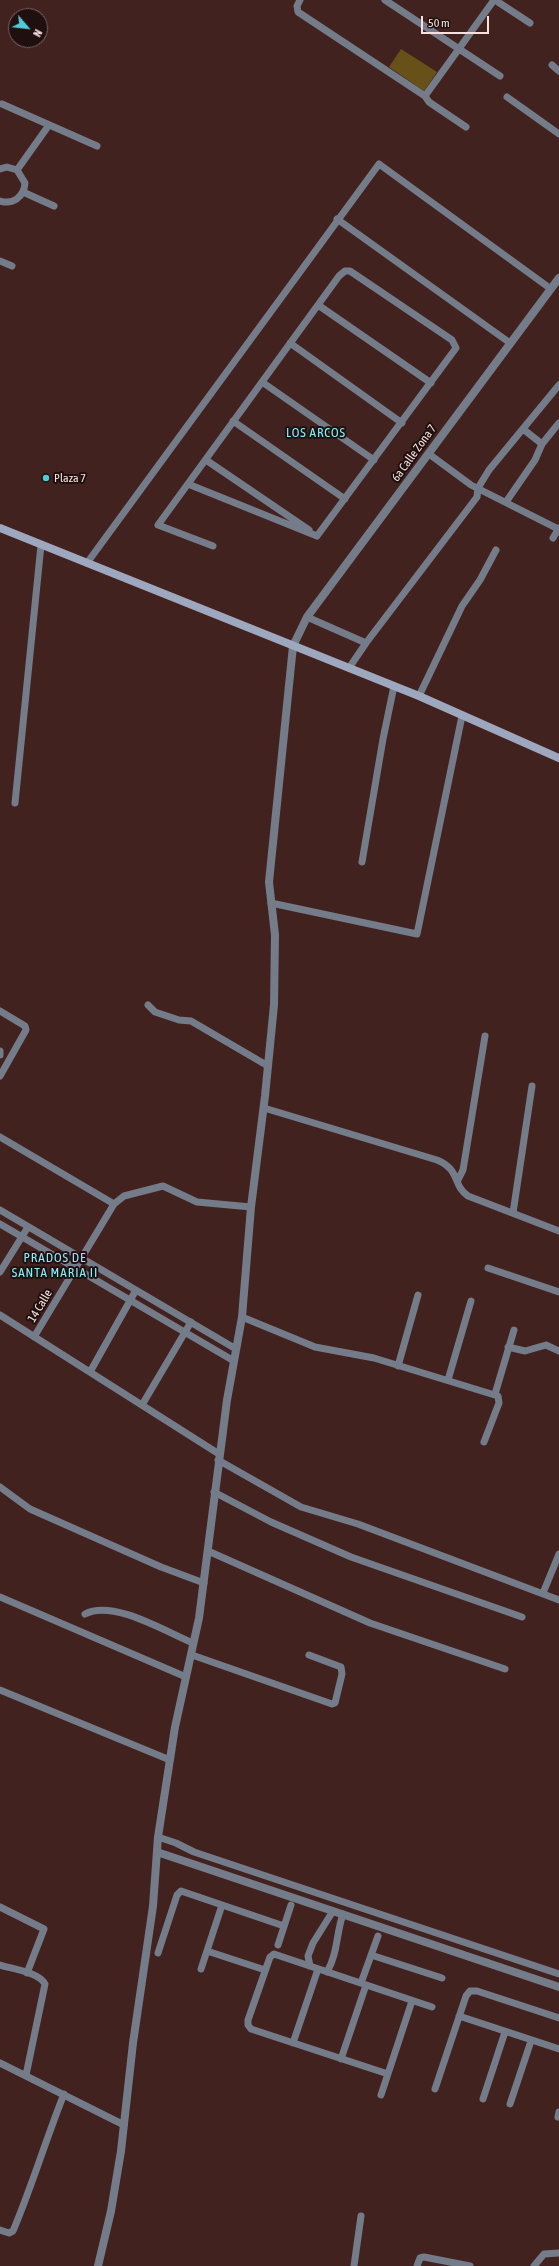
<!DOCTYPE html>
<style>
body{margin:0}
#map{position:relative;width:559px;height:2266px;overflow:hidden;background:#42221f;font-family:"Asap Condensed",sans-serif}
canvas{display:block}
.north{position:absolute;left:8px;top:8px;width:40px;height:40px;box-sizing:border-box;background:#1f100f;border:1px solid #756361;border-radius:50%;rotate:118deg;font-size:11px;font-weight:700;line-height:16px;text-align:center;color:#f7e0dd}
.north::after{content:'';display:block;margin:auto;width:14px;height:18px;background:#52cbd9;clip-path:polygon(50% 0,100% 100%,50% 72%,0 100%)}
.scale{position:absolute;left:421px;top:16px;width:68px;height:18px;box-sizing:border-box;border:2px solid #f7e0dd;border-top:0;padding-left:5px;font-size:12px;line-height:14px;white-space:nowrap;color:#f7e0dd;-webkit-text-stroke:3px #1f100f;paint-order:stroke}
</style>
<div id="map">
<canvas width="559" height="2266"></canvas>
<div class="north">N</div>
<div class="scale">50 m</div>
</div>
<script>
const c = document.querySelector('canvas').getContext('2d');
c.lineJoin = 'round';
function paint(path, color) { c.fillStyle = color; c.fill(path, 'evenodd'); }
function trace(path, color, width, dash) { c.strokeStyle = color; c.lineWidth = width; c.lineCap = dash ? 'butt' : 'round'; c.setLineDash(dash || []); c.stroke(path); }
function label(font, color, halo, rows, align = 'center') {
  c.font = font + ' "Asap Condensed",sans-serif'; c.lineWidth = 4; c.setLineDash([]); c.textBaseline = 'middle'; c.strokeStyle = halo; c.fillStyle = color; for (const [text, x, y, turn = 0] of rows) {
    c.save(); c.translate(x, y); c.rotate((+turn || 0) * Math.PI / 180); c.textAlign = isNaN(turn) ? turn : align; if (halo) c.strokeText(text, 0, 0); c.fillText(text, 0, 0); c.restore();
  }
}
const green = new Path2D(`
 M401,49L437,72L424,91L389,67Z`);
const minor = new Path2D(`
 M300,0L297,6L298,12L425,96L429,102L466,127
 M385,0L500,76
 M495,0L530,23
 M552,65L559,71
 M425,96L494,0
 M507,97L559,134
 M2,104L97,146
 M0,169L7,167L17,170L25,183C24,197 13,205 0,201
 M17,170L49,125
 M23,192L54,206
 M337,219L510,343
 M0,261L12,266
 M318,305L431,383
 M290,343L402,423
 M262,382L374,460
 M233,421L345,499
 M523,429L542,444
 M429,454L471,485L558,529
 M206,460L309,530
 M188,484L317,536
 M506,502L535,460L542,444L559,423
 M553,538L559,528
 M213,546L158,525L339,276L345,271H350L452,340L456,348L317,536
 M87,563L379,164L551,289
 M307,617L366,643L349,668
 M366,643L477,497L478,488L489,470L559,385
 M419,696L462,606L480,580L496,550
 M15,803L41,545
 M362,862L383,739L394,686
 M271,903L417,934L462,716
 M148,1005L155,1012L179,1020L191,1021L268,1066
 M0,1011L25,1026L26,1030L0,1076
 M0,1051V1055
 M264,1108L437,1160C461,1170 452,1185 468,1196L559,1231
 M0,1137L114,1204
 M458,1180L463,1170L485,1036
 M0,1210L236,1349
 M513,1213L532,1086
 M0,1224L234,1361
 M488,1268L559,1292
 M0,1272L28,1227
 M0,1315L219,1454
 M242,1317L315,1347L374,1358L498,1396L499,1403L484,1442
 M34,1337L114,1204L124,1196L163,1186L197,1202L251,1207
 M508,1347L525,1351L546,1345L559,1351
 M398,1366L418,1295
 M90,1372L136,1290
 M448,1380L471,1301
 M495,1394L514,1330
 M142,1405L191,1322
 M218,1460L301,1507L358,1524L559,1600
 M0,1487L30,1509L161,1567L204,1583
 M214,1492L271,1522L351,1557L522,1617
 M208,1551L370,1623L505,1669
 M543,1593L559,1554
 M0,1597L186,1677
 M85,1614C113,1599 166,1632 193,1643
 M192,1655L332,1704L335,1703L342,1674L341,1667L309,1655
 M0,1690L170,1760
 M158,1837L176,1843L194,1852L559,1974
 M0,1907L44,1929L27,1973
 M278,1945L291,1905
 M207,1951L265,1970
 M158,1953L177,1895L181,1891L284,1926
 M371,1955L442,1978
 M0,1965C12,1969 39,1972 45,1984L26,2075
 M310,1966L308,1956L313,1943L333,1911
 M201,1969L222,1905
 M327,1972C338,1953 336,1934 343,1914
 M361,1983L378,1936
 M459,2016L559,2049
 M293,2043L318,1969
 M341,2059L366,1985
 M0,2063L124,2125
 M388,2074L251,2029L248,2025V2020L270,1957L274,1954L432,2007
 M435,2089L466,1996L470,1991H477L559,2018
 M381,2095L412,2001
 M483,2099L505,2032
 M510,2104L531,2041
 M558,2117L559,2112
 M0,2230L9,2233L13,2231C32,2186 46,2139 64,2094
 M354,2266L361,2216
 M417,2266L420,2258L424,2257L470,2266
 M534,2266L544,2254L559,2253`);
const tertiary = new Path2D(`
 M157,1852L559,1987
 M98,2266L111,2211L121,2151L133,2043L153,1906L158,1837L175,1727L199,1618L227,1400L242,1317L251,1207L265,1096L274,1005L275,935L269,882L293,646L307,617L559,278`);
const secondary = new Path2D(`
 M0,528L419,696L559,758`);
const markers = [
 [46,478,4,"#52cbd9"]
];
const streetNames = [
 ["6a Calle Zona 7",414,453,-54],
 ["14 Calle",40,1306,-59]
];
const poiNames = [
 ["Plaza 7",54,478]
];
const neighbourhoodNames = [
 ["LOS ARCOS",316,433],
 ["PRADOS DE",55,1258],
 ["SANTA MARIA II",55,1273]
];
paint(green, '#685118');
trace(minor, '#747b89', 7);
trace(tertiary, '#747b89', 8);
trace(secondary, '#9da7be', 8);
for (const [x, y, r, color] of markers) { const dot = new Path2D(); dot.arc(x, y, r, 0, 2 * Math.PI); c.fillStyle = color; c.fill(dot); trace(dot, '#1f100f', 1.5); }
label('12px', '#f7e0dd', '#1f100f', streetNames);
label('12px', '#f7e0dd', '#1f100f', poiNames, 'left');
c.letterSpacing = '1px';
label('13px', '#85effc', '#1f100f', neighbourhoodNames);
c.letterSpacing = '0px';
</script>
